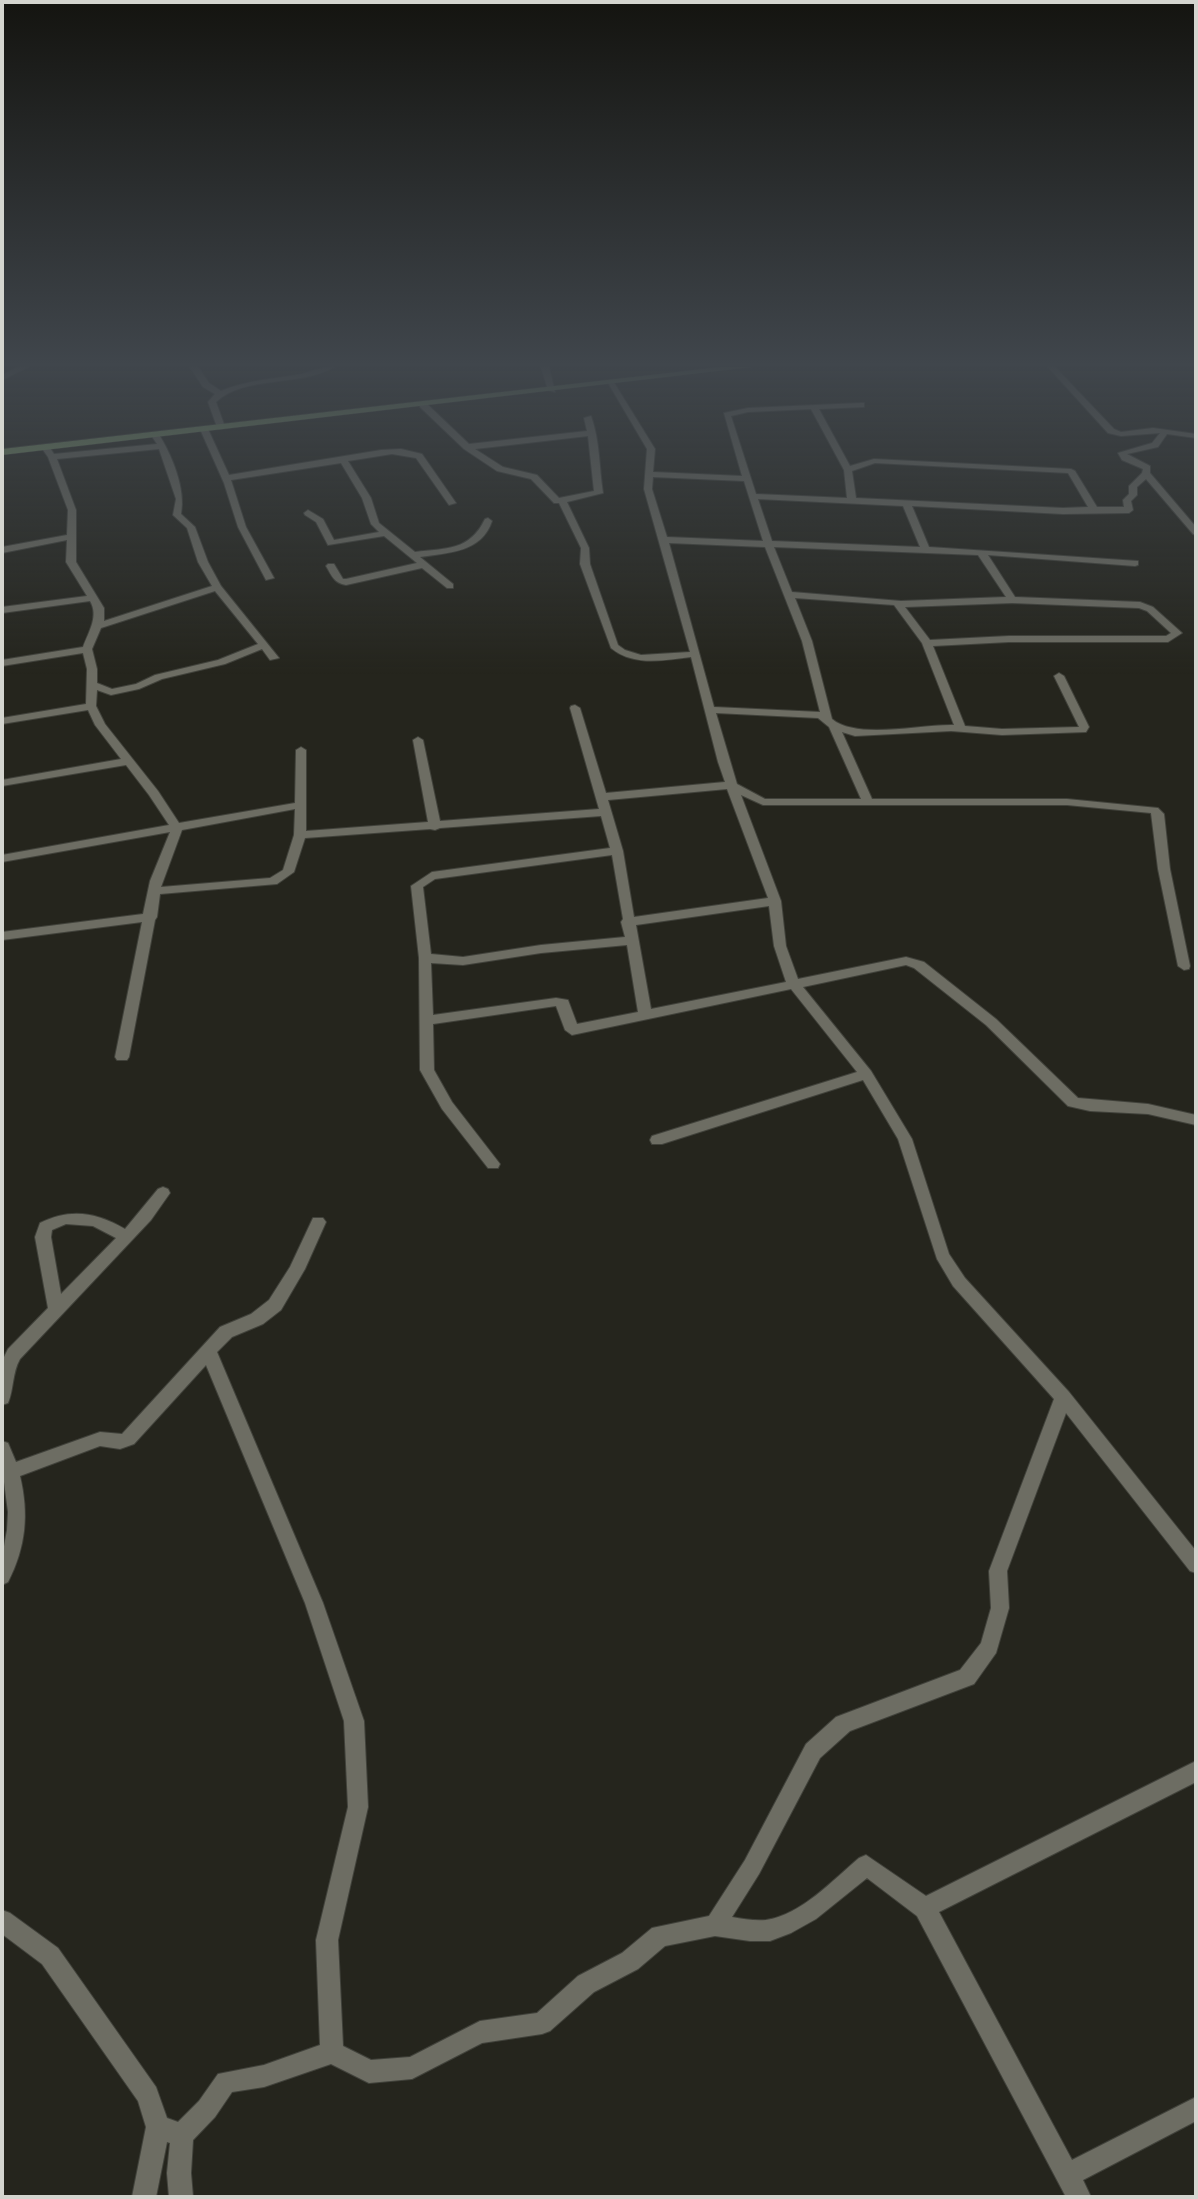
<!DOCTYPE html>
<style>
body{margin:0}
#map{position:relative;width:1198px;height:2199px;overflow:hidden;background:#25251d;font-family:Signika,sans-serif}
canvas{display:block}
.frame{position:absolute;inset:0;border:4px solid #d4d5cf;pointer-events:none}
</style>
<div id="map">
<canvas width="1198" height="2199"></canvas>
<div class="frame"></div>
</div>
<script>
const c = document.querySelector('canvas').getContext('2d');
c.lineJoin = 'round';
function trace(path, color, width, dash) { c.strokeStyle = color; c.lineWidth = width; c.lineCap = dash ? 'butt' : 'round'; c.setLineDash(dash || []); c.stroke(path); }
function paint(path, color) { c.fillStyle = color; c.fill(path, 'evenodd'); }
const minor = new Path2D(`
 M19,367H28L2,380V375Z
 M190,367H198L209,383L221,391C247,380 275,379 302,374C313,371 323,367 334,367C301,387 244,375 216,402L225,427L221,429L217,427L208,402L215,394L203,387Z
 M541,367H549L555,392L548,390Z
 M1048,367H1055L1114,429L1121,432L1153,428L1196,434V438L1167,434L1158,447L1127,454L1150,466V473L1196,527V535L1193,534L1146,479L1137,487V495L1131,501L1133,510L1129,513L1063,514L912,506L929,547L1138,561V565L1135,566L988,555L1015,597L1140,602L1153,607L1182,633L1168,642H1009L933,646L965,726L1002,729L1079,727L1054,676L1059,673L1064,676L1089,727L1086,732L1002,735L951,731L855,736L842,732L872,799H1067L1158,808L1164,814L1170,869L1190,966L1189,969L1184,970L1178,966L1158,869L1151,813L1067,805H763L741,795L781,901L786,946L798,979L906,957L924,962L996,1019L1078,1098L1148,1104L1196,1115V1125L1148,1114L1090,1111L1068,1106L986,1025L914,968L906,965L803,987L871,1071L912,1139L949,1254L965,1278L1069,1392L1196,1551V1573L1190,1571L1066,1413L1007,1571L1009,1608L996,1653L974,1684L850,1731L820,1758L759,1874L732,1917C743,1919 755,1921 766,1920C801,1915 833,1880 859,1858L866,1855L926,1896L1196,1761V1782L939,1912L1072,2160L1196,2097V2121L1083,2180L1091,2197H1066L917,1916L867,1878L816,1919L791,1933L770,1941H750L715,1936L665,1946L638,1969L594,1992L550,2031L542,2034L482,2043L412,2079L369,2083L331,2064L264,2087L232,2092L215,2117L193,2140L191,2173L193,2197H169L167,2173L170,2143L167,2142L156,2197H132L146,2127L138,2101L42,1964L2,1934V1910L10,1913L58,1948L156,2087L167,2118L178,2122L199,2101L218,2074L264,2065L320,2045L316,1940L348,1807L344,1721L305,1603L206,1365L134,1444L120,1449L100,1446L20,1476C29,1514 26,1547 8,1582L2,1585V1557L7,1530L8,1512L4,1482L2,1483V1441L8,1443L16,1462L100,1432L122,1434L220,1327L251,1314L269,1300L290,1267L313,1218H323L326,1222L305,1269L281,1310L263,1324L232,1337L217,1352L323,1603L364,1721L368,1807L338,1940L343,2046L371,2060L410,2057L480,2021L537,2013L578,1976L622,1953L652,1928L709,1916L745,1860L806,1744L836,1717L960,1670L981,1643L991,1608L989,1571L1054,1399L953,1286L937,1259L898,1139L863,1080L662,1144H652L650,1140L652,1136L857,1072L791,989L572,1035L565,1030L556,1006L433,1024L434,1070L452,1102L500,1164L498,1168H488L442,1109L420,1070L419,958L411,886L432,872L610,848L601,816L440,828L435,830L430,829L305,838L294,872L277,884L160,894L157,917L155,920L129,1057L127,1060H117L115,1057L142,922L2,940V932L143,914L150,881L170,832L2,862V855L169,825L149,795L126,765L2,786V780L121,759L95,725L88,710L2,724V718L86,704L87,669L83,653L2,666V660L83,647C89,631 99,616 90,601L2,613V607L87,596L66,562L67,540L2,553V547L67,535L68,510L48,457L41,447L48,445L54,454L157,444L151,435L158,433C172,455 186,489 181,514L195,527L208,562L221,586L279,658L270,660L262,649L225,664L162,679L139,689L111,695L97,690L96,706L105,724L158,791L179,823L295,803L296,750L301,747L306,750V831L428,822L413,740L418,737L423,740L440,821L599,809L570,708L571,706L575,705L580,708L606,793L725,782L718,762L691,657C664,660 634,667 611,648L580,564L581,548L559,503H554L531,479L497,471L464,449L420,407V403H426L469,444L587,431L584,418L591,416C600,441 599,467 603,493L567,502L589,548L590,564L618,645L625,650L641,655L690,652L644,489L647,449L607,381H613L655,449L653,472L742,476L724,413L748,408L861,403H864V407L819,409L850,466L874,459L1071,469L1075,471L1097,507H1124L1123,500L1129,494V486L1142,473L1143,469L1122,460L1118,453L1152,443L1160,433L1121,436L1108,433ZM811,409L844,470L847,498L756,494L731,416L748,412ZM588,436L594,491L559,498L537,475L503,467L475,449ZM159,449L176,499L173,515L187,528L198,562L212,586L104,621V608L76,562V510L57,459ZM875,463L1068,473L1088,507L1063,508L856,498L852,471ZM653,477L744,481L763,541L667,537L652,489ZM758,499L903,506L920,547L772,541ZM669,543L765,547L802,641L820,712L714,707ZM774,547L978,555L1006,597L901,601L792,592ZM215,591L258,644L218,660L155,675L136,684L112,689L97,683V669L92,649L101,628ZM795,598L894,605L922,643L954,725C921,724 857,740 832,719L812,641ZM1012,603L1139,608L1147,611L1171,633L1166,636H1009L930,640L905,607ZM716,713L818,718L829,727L861,799H765L737,784ZM727,789L768,898L634,917L623,851L608,800ZM295,809L294,835L283,870L270,878L161,887L182,830ZM612,855L623,919L621,922L625,937L541,945L463,957L431,954L423,887L435,879ZM769,906L774,946L786,982L651,1009L636,925ZM627,945L638,1012L577,1024L568,1000L556,998L433,1015L431,963L463,965L541,953Z
 M204,427L208,429L229,475L381,450L401,449L422,454L456,503L449,505L416,458L392,454L348,461L371,498L379,523L415,552C446,548 470,551 485,519L488,518L492,521C482,552 449,553 420,557L453,584V588H447L422,568L346,585C334,583 332,576 326,566L328,564H334L343,579H346L417,563L384,536L328,545L316,522L305,515L304,513L308,510L323,519L334,540L379,532L371,524L362,498L341,463L231,480L246,527L274,578L266,580L238,527L224,483L200,429Z
 M163,1187L168,1189L170,1193L151,1220L20,1359C12,1373 14,1389 8,1403L2,1405V1361L8,1349L48,1308L35,1237L40,1223C70,1208 96,1212 125,1229L158,1189ZM66,1224L93,1226L116,1238L61,1294L51,1237L52,1230Z`);
const major = new Path2D(`
 M721,367H751L2,455V449Z`);
trace(minor, '#41423b', 2);
trace(major, '#41423b', 1);
paint(minor, '#6d6d63');
paint(major, '#819e6d');
const sky = c.createLinearGradient(0, 0, 0, 675);
sky.addColorStop(0, '#141410');
sky.addColorStop(0.54, '#40464c');
sky.addColorStop(1, '#40464c00');
c.fillStyle = sky;
c.fillRect(0, 0, 1198, 675);
</script>
